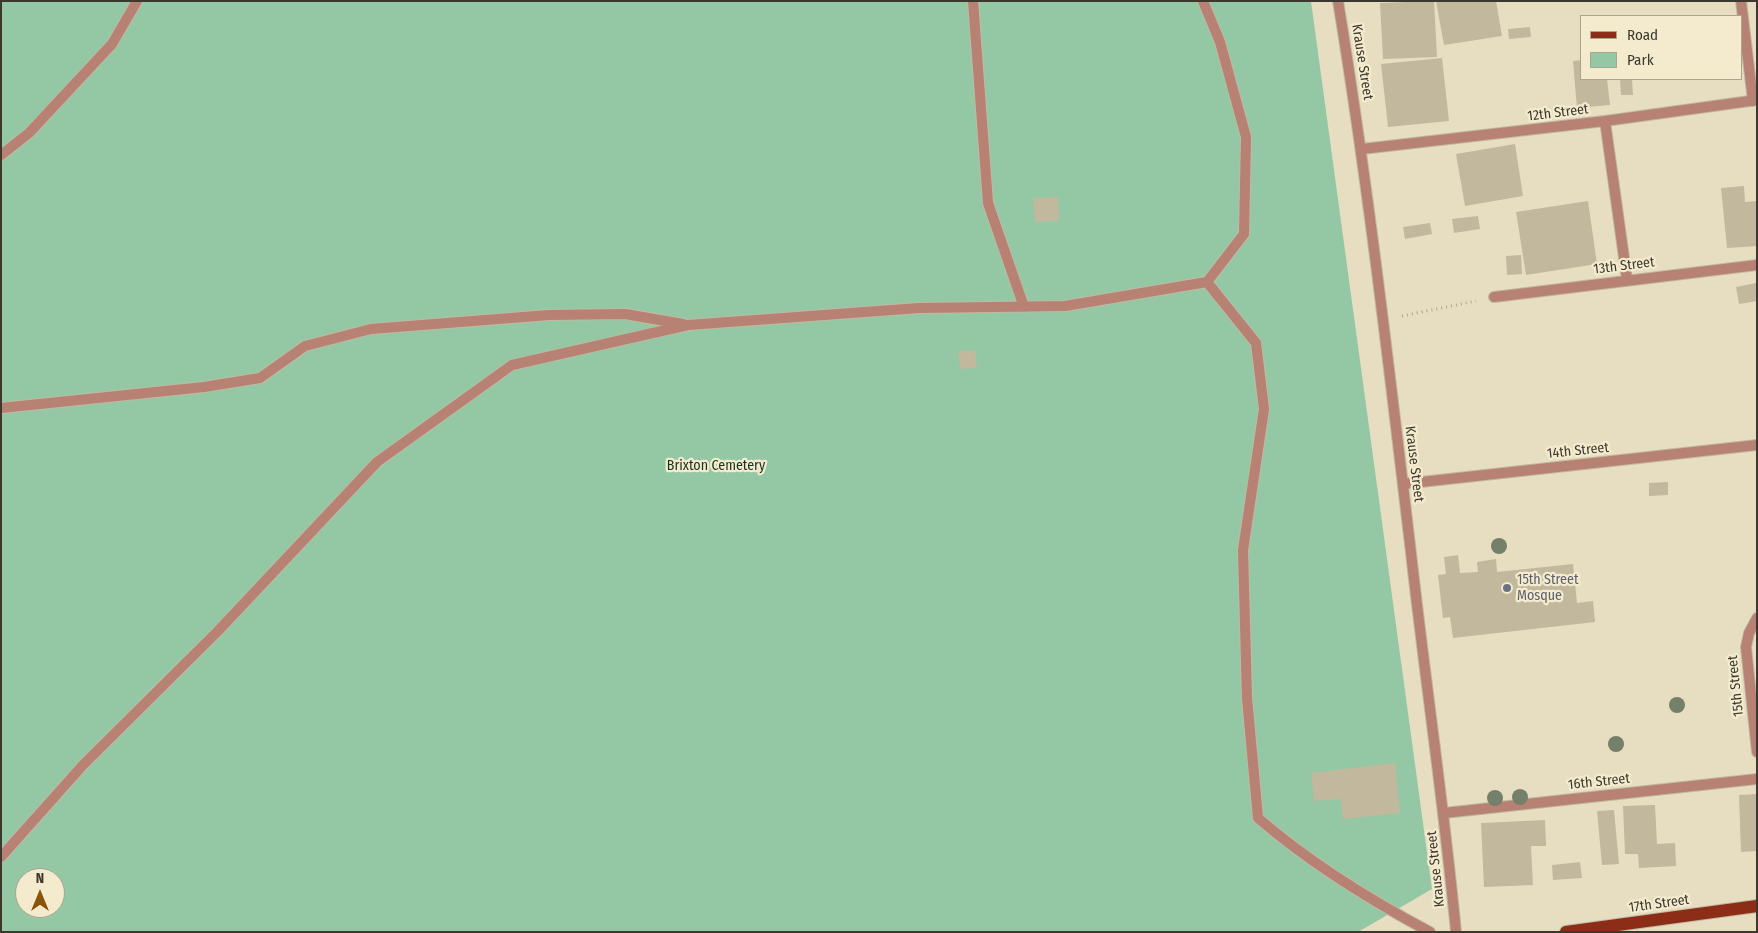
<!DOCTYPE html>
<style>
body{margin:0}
#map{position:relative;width:1758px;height:933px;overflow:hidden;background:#e7dec2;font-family:"Fira Sans Condensed",sans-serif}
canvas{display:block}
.frame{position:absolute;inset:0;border:2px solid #3c382d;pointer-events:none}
.legend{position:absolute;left:1580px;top:15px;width:162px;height:65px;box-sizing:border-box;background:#f4ebcf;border:1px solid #aaa38e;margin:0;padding:6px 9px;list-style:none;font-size:15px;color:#3c382d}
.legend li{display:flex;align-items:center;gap:10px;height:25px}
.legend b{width:25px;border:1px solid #aaa38e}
.north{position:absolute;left:15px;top:868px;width:50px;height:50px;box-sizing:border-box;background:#f4ebcf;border:1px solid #aaa38e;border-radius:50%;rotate:0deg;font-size:14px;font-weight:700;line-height:20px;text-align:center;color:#3c382d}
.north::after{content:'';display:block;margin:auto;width:18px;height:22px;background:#8b5306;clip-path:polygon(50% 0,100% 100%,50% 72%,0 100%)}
</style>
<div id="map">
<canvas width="1758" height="933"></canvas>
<div class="frame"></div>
<ul class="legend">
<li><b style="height:6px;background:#8b2d17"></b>Road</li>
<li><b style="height:14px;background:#94c8a5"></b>Park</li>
</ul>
<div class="north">N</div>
</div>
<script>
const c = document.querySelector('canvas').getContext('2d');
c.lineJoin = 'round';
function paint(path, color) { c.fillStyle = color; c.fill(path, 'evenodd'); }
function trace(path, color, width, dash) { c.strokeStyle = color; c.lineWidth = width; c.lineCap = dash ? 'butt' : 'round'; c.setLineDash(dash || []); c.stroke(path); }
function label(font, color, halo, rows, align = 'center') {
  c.font = font + ' "Fira Sans Condensed",sans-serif'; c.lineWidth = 4.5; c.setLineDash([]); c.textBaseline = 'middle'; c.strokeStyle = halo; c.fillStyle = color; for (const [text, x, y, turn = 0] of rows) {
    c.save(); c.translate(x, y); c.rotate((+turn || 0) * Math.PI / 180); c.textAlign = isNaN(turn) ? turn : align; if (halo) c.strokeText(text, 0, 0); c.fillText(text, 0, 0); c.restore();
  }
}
const green = new Path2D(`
 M1,1H1311L1432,889L1358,932H1ZM25,878H55V908H25Z`);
const building = new Path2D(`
 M1434,1L1437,57L1383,59L1380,3Z
 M1436,1H1496L1502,36L1444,45Z
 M1530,27L1531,37L1509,39L1508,29Z
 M1442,58L1449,121L1388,127L1381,64Z
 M1582,60V79H1607L1610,105L1577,108L1573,61Z
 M1620,79H1632L1633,95H1621Z
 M1515,144L1523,196L1465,206L1456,154Z
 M1744,186L1745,202L1757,201V246L1727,248L1721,188Z
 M1058,197L1059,221L1035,222L1033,198Z
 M1588,201L1597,264L1526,275L1516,212Z
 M1478,216L1480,229L1454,233L1452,219Z
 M1430,223L1432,234L1405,239L1403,227Z
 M1521,255L1522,274L1507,275L1506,256Z
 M1756,283L1757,301L1739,304L1736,287Z
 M975,350L977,368L960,369L958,351Z
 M1668,482V495L1649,496V483Z
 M1458,555L1460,573L1478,572L1477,562L1496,559L1497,572L1573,564L1577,603L1593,601L1595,622L1453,638L1450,617L1443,618L1438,575L1446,574L1444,557Z
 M1395,763L1400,813L1343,819L1341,799L1314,801L1311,773Z
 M1757,794V851L1741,852L1739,795Z
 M1655,805L1657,844L1675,843L1676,866L1639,868L1638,854H1625L1623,806Z
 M1614,810L1619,864L1602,865L1597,811Z
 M1545,820L1546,846H1531L1533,885L1484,887L1481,823Z
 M1580,862L1582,878L1553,880L1552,865Z`);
const path = new Path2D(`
 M1402,316L1476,301`);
const service = new Path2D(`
 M973,1L988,203L1024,307
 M1,155L29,133L112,44L137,1
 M1207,282L1256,343L1264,409L1243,550L1247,698L1258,818C1310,863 1370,900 1430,932
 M1,408L204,387L260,378L305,346L371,329L549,315L625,314L683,324
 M1,857L83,765L218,631L377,462L512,365L688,325L919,308L1065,306L1207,282L1244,234L1246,137L1220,42L1203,1`);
const minor = new Path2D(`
 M1338,1C1368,184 1389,368 1411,553C1425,679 1444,805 1456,932
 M1741,1L1753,101
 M1605,121L1627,279
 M1362,149L1605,121L1757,100
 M1494,297L1757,265
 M1403,484L1757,445
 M1757,618L1749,633L1746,647L1757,752
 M1444,813L1757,779`);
const primary = new Path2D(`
 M1566,932L1757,906`);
const trees = [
 [1499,546],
 [1677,705],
 [1616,744],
 [1520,797],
 [1495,798]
];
const markers = [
 [1507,588,5,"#6b7280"]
];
const streetNames = [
 ["Krause Street",1362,62,81],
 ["12th Street",1558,113,-7],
 ["13th Street",1624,266,-7],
 ["14th Street",1578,451,-6],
 ["Krause Street",1414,464,83],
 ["15th Street",1736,686,-96],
 ["16th Street",1599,782,-6],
 ["Krause Street",1436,869,-96],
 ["17th Street",1659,904,-8]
];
const parkNames = [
 ["Brixton Cemetery",716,466]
];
const worshipNames = [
 ["15th Street",1517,580],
 ["Mosque",1517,596]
];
paint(green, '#94c8a5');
paint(building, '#c1b89d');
trace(service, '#c1b9a1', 12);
trace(minor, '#c1b9a1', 12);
trace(primary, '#c1b9a1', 14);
trace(path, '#ada58f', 3, [1, 4]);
trace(service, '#b78174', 10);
trace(minor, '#b78174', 10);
trace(primary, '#8b2d17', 12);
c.fillStyle = '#748069';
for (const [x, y] of trees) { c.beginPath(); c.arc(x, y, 8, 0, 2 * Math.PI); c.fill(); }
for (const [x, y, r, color] of markers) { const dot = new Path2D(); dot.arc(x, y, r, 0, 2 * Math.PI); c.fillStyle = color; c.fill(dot); trace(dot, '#f4ebcf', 2); }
label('14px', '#3c382d', '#f4ebcf', streetNames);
label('14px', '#153321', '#f4ebcf', parkNames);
label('14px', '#5b616d', '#f4ebcf', worshipNames, 'left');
</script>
